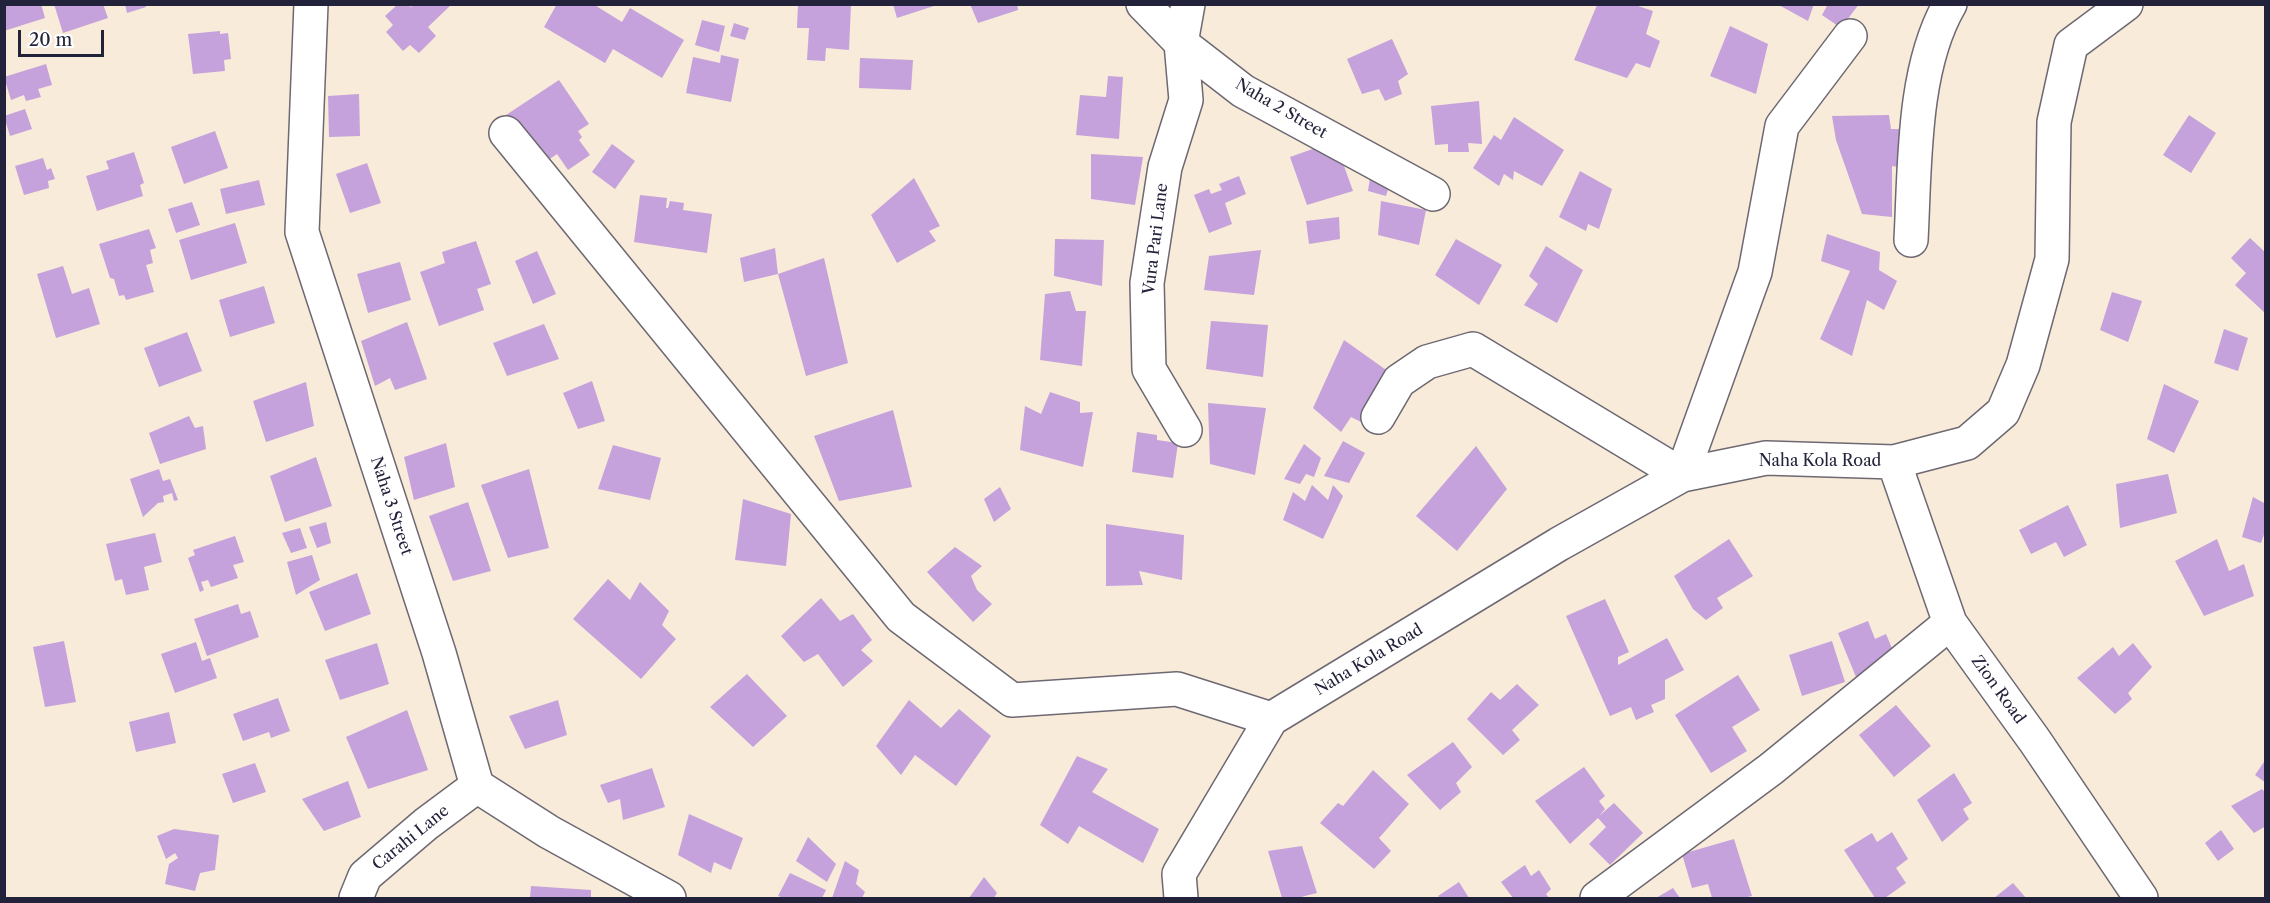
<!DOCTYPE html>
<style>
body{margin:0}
#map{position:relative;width:2270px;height:903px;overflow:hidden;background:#f8ebd9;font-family:"Libre Caslon Text",serif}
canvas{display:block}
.frame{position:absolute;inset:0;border:6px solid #22223b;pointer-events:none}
.scale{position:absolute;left:18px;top:30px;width:86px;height:27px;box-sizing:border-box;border:3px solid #22223b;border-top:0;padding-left:8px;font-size:18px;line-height:21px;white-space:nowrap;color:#22223b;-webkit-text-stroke:4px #fff;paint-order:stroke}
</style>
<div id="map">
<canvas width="2270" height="903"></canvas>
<div class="frame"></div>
<div class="scale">20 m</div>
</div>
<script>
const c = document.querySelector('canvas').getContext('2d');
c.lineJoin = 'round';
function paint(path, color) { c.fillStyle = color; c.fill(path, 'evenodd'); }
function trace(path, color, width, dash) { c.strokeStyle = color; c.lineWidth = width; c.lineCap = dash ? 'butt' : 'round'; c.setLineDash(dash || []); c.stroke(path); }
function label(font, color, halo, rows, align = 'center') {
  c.font = font + ' "Libre Caslon Text",serif'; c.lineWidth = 4.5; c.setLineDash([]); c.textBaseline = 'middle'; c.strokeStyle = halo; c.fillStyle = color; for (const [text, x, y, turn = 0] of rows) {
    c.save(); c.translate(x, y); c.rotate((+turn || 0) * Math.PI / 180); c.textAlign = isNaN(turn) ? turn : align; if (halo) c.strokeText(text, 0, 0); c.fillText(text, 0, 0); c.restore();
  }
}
const building = new Path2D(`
 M4,4H41L45,18L4,31Z
 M54,4H103L108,18L63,33Z
 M125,4H145L146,7L127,13Z
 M414,4H452L428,27L436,36L419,53L410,45L403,51L386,32L393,25L385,16L397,5H408L411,7Z
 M557,4H593L622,22L630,8L684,40L662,78L613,49L605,63L544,27Z
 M798,4H851L849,50L826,48L825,61L807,60L809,28H797Z
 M893,4H937V5L897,18Z
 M970,4H1017L1018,10L978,23Z
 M1777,4H1814L1808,21Z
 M1828,4H1859L1841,28L1822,15Z
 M1597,5H1635L1653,11L1646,34L1660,41L1650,68L1636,63L1627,78L1574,60Z
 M702,20L725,26L719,52L695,45Z
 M734,23L749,28L745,40L730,36Z
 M1730,26L1768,44L1756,94L1710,76Z
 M220,31V34L228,33L231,59L224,60L225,71L193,74L188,34Z
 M1392,39L1408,74L1398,81L1402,94L1385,101L1379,89L1362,94L1347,59Z
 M721,55L739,59L731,102L686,93L693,57L720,63Z
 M860,58L913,60L911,90L859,88Z
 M46,64L52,85L38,89L41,97L26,101L24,95L11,100L4,77Z
 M1108,76L1123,77L1119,139L1076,135L1080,95L1106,97Z
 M559,80L589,124L578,131L582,137L579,140L590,155L568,170L557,154L541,165L506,115Z
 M359,94L360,136L329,137L328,96Z
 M1479,101L1482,144L1468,143L1469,152H1448V144L1435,145L1431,106Z
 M25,109L32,129L10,136L4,116Z
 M1889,115L1891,129H1914L1913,170L1892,166V217L1862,214L1836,140L1832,116Z
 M2189,115L2216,133L2191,173L2163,155Z
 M1514,117L1564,150L1542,186L1514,171L1513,180L1504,174L1499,186L1473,168L1494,135L1501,140Z
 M215,131L228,168L184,184L171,147Z
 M1335,141L1353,191L1307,205L1290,157Z
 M612,144L635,161L615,189L592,172Z
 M134,152L144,183L140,185L143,196L97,211L86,176L109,169L106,161Z
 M1091,154L1143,157L1135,205L1091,199Z
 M43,158L47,170L51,168L55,179L48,181L49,188L24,195L15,166Z
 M367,163L381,203L350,213L336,174Z
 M1372,164L1393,173L1386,196L1368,191Z
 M1580,171L1612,189L1599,229L1588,224L1586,231L1559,217Z
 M1239,176L1246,194L1225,203L1232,224L1209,233L1194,195L1209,189L1211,194L1222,190L1219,184Z
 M914,178L940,226L929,231L936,241L897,263L871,215Z
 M259,180L265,205L226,214L220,189Z
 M640,195L667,198L666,208H668L670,201L684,203L683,210L712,214L707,253L634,242Z
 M1381,201L1426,210L1419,245L1378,235Z
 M192,202L200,225L176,233L168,209Z
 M1339,217L1340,239L1309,244L1306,221Z
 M235,223L247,263L191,280L179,240Z
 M149,229L156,248L150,250L153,263L146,265L154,292L126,300L124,295L119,296L114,279L110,278L99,244Z
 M1827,234L1880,252L1879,270L1897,281L1884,310L1867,300L1852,356L1820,339L1850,271L1821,261Z
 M2250,238L2266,253V314L2235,285L2246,273L2231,258Z
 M1055,239L1104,240L1102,286L1054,276Z
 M1456,239L1502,265L1479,305L1435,275Z
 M476,241L491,284L477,289L484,310L439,326L420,272L445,263L442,252Z
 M1546,246L1583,270L1557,323L1524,305L1538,284L1529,276Z
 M775,248L778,274L744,282L740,258Z
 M1261,250L1254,295L1204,290L1209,256Z
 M537,251L556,294L533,304L515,261Z
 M824,258L848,363L806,376L778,274Z
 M400,262L411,300L368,313L357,274Z
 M63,266L72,294L89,288L100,324L56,338L37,274Z
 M264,286L275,323L230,337L219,300Z
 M1070,291L1076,311H1086L1082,366L1040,360L1045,294Z
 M2112,292L2142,301L2128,342L2100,330Z
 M1211,321L1268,325L1263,377L1206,369Z
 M407,322L427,379L395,390L390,378L375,386L361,341Z
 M544,324L559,359L507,376L493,343Z
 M2224,329L2248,338L2238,371L2214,363Z
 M187,332L202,371L159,387L144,348Z
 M1344,340L1389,372L1365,424L1351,417L1341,432L1313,408Z
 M592,381L605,421L578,429L563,393Z
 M306,382L314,426L266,442L253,401Z
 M2164,384L2199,401L2174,453L2147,439Z
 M1050,392L1080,402V413L1093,412L1083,467L1020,450L1025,406L1041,414Z
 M1208,403L1266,408L1255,475L1210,464Z
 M893,410L912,487L839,501L814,436Z
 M189,416L195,428L203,426L206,449L160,464L149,433Z
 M1137,432L1157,435V440L1178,443L1173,478L1132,472Z
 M1343,441L1365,453L1349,483L1324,476Z
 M446,443L455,487L414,500L404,457Z
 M1304,444L1321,458L1314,477L1306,474L1300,484L1284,479Z
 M613,445L661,458L650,500L598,489Z
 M1476,446L1507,489L1457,551L1416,516Z
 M316,457L332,506L285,522L270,476Z
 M159,469L163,481L170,479L178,500L174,501L172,493L163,496L164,502L158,503L143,517L130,479Z
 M529,469L549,548L508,558L481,485Z
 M2168,474L2177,513L2120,528L2116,484Z
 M1312,485L1328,500L1333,485L1343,496L1323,539L1283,520L1293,492L1305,501Z
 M1000,487L1011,509L994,522L984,499Z
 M2253,497L2266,504V529L2261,543L2242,537Z
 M743,499L791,514L786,566L735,560Z
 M468,502L491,571L453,581L429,516Z
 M2068,505L2087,545L2064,557L2056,542L2031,554L2019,530Z
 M326,522L331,543L317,548L309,527Z
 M1106,524L1184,535L1182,580L1139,571L1143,585L1106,586Z
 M300,528L307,548L291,553L282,533Z
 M155,533L162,562L144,567L149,590L126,595L122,579L115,581L106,544Z
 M235,536L244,562L233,565L238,578L211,587L208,580L201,582L204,590L200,592L188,558L195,555L193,550Z
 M1729,539L1753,576L1717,598L1723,608L1706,620L1693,609L1674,576Z
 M2217,539L2229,571L2244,564L2254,596L2204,616L2175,561Z
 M955,547L982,566L971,576L977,590L992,604L973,622L927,572Z
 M312,555L320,580L296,595L287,562Z
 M357,573L371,614L325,631L309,592Z
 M608,579L630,600L640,582L669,611L662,625L676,639L641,679L573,619Z
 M821,598L840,621L853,614L872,640L861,650L873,661L843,687L818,654L804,662L781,636Z
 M1605,599L1629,652L1618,657V665L1667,638L1684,670L1665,680V699L1651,705L1654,712L1636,720L1631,707L1610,716L1566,616Z
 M238,604L241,614L250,611L259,637L207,656L194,619Z
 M1868,621L1875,639L1886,634L1897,660L1856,677L1838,633Z
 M64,641L76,702L45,707L33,647Z
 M1832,641L1845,682L1802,696L1789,655Z
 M196,642L202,661L210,658L217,678L175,693L161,654Z
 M377,643L389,684L340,700L325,660Z
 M2133,643L2152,667L2128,693L2132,699L2115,714L2077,678L2113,647L2119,656Z
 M747,674L787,716L753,747L710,707Z
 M1738,675L1760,710L1732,727L1747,751L1711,773L1675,715Z
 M1517,684L1539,705L1512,730L1520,740L1503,755L1467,719L1491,692L1500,700Z
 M278,698L290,731L271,738L269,732L243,741L233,714Z
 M558,700L567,735L525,749L509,716Z
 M909,700L941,728L959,709L991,736L956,786L915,755L901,775L876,746Z
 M1896,705L1931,746L1894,777L1859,735Z
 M407,710L428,770L368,789L346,737Z
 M169,712L176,743L136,752L129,722Z
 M1453,742L1472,767L1456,783L1461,792L1440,810L1407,775Z
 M1077,756L1108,769L1092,792L1159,829L1143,863L1079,826L1068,844L1040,825Z
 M2266,759V783L2255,775Z
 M255,763L266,792L233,803L222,774Z
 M1584,767L1605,796L1599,801L1605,809L1599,816L1614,803L1643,833L1610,865L1589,844L1606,827L1598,818L1570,844L1535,801Z
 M652,768L665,807L623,820L620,799L608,803L600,785Z
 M1373,770L1409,804L1379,838L1391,851L1374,869L1320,823L1338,803L1343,806Z
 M1954,773L1972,803L1963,809L1969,819L1942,842L1917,800Z
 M348,781L361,817L324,831L302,799Z
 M2262,789L2266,793V826L2254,833L2231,806Z
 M689,814L743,838L731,870L714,862L711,873L678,855Z
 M174,829L219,835L215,870L200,873L195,891L165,884L169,864L178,858L175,853L166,859L157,836Z
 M2221,830L2234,849L2218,861L2205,843Z
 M1892,832L1908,859L1896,868L1906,883L1885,898H1875L1844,850L1872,833L1877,842Z
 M808,837L836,864L827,882L796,861Z
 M1734,839L1752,896L1743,898H1712L1708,884L1692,888L1682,854Z
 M1302,846L1317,893L1297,898H1282L1268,851Z
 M845,861L859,870L856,884L865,892L862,898H832Z
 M1525,865L1531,876L1539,870L1551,889L1546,894L1549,898H1513L1501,882Z
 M790,873L826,890L822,898H784L778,896Z
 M984,877L997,893L994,898H969Z
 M1459,882L1469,898H1440L1438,896Z
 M2013,883L2026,898H1994Z
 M531,886L591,890V898H530Z
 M1673,888L1680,898H1656Z`);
const minor = new Path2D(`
 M311,4L302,232L439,653L477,786L549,832L669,898
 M1143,4L1181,43L1243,91L1433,194
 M506,133L901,617L1012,700L1177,689L1271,719
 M1911,240C1915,167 1912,69 1950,4
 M1378,417L1399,381L1427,362L1473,349L1682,475L1755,272L1782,126L1850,36
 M1185,430L1149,369L1147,283L1165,167L1186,100L1181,43L1188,4
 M1894,462L1950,623L2035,741L2141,898
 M356,898L365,876L426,824L477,786
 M1181,898L1179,874L1271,719L1559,544L1682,475L1766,458L1894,462L1967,443L2003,412L2023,365L2052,259L2054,122L2071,45L2126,4
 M1597,898L1771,769L1950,623`);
const streetNames = [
 ["Naha 2 Street",1281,109,30],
 ["Vura Pari Lane",1156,239,-83],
 ["Naha Kola Road",1820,461],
 ["Naha 3 Street",391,506,72],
 ["Naha Kola Road",1369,660,-31],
 ["Zion Road",1998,690,54],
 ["Carahi Lane",411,838,-39]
];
paint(building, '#c5a2db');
trace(minor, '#6d6872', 36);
trace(minor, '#fff', 33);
label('16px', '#22223b', '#fff', streetNames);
</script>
